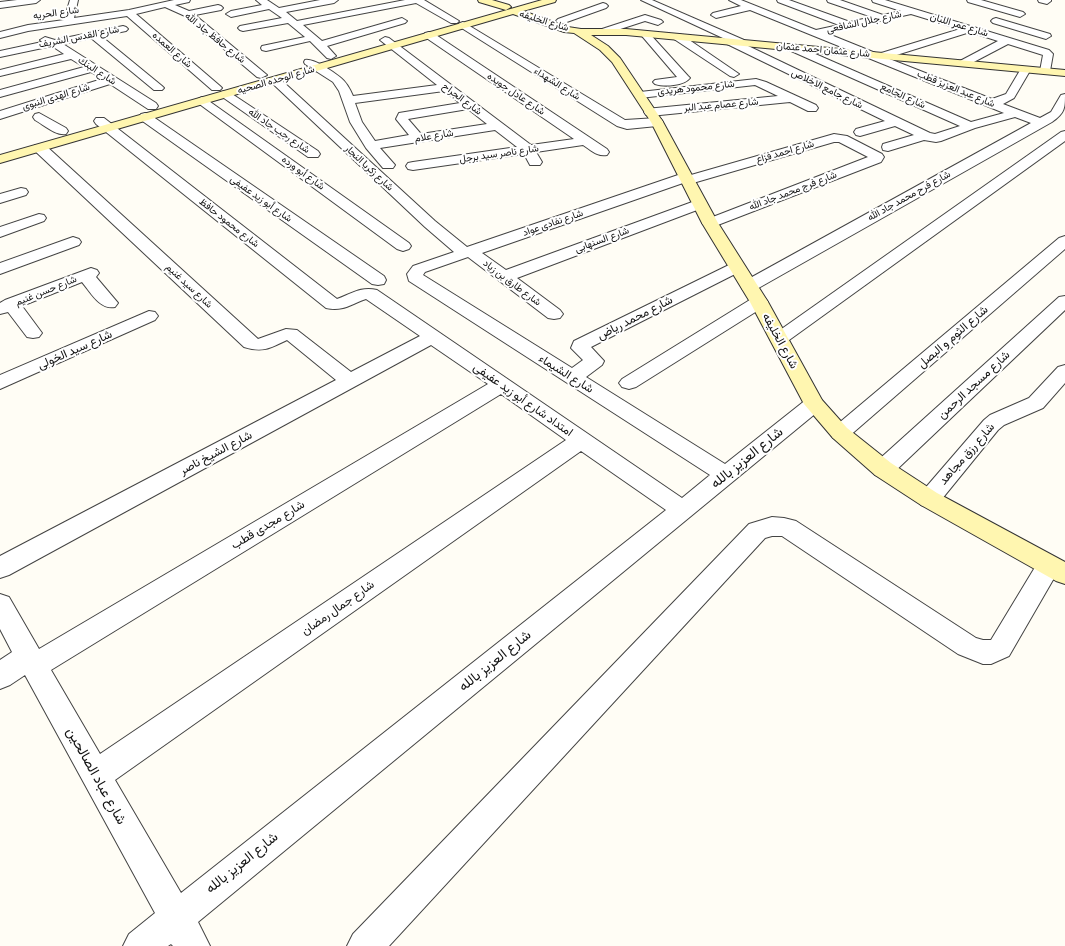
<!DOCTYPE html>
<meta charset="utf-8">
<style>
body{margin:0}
canvas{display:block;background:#fffdf5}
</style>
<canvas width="1065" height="946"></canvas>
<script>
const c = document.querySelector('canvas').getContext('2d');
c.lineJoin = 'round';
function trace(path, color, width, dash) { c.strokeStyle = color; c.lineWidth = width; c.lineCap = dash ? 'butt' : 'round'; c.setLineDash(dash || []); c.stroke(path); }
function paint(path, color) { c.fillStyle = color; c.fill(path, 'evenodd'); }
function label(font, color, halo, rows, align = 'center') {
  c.font = font + ' Bitter,Vazirmatn,serif'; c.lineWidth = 4; c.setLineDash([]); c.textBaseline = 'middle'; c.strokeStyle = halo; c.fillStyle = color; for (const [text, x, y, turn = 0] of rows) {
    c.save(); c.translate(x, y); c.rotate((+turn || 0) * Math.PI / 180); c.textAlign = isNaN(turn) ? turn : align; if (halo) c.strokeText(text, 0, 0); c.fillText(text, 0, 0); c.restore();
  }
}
const street = new Path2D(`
 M17,0H40L36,3L0,8V2Z
 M70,0H78L74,18L129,10L174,0H190L189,2L175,5L189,11L218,5L221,6L223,8L221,10L195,15L267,75L261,78L257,77L185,16L165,7L136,14L220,86L222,88L220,90H212L127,16L28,31L0,38V32L28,25L64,20Z
 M256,0H267L279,8L320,0H338L334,3L286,12L297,21L405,0H424L459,21L457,23H451L416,3L303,25L322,41L402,18L407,21L405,23L327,46L336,56L331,59L327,58L310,41L266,51L262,50L261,48L262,46L305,37L288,23L243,31L240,30L238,28L240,26L282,18L269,9L231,17L226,14L231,11L262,5Z
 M641,0H652L744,40L745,42L744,44L930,133L935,134L960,126L789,50L788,48L793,45L797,46L971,122L1004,113L750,10L716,18L711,15L713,13L741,6L729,0H741L816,30L839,25L778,2L777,0H789L850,22L872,17L828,2L827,0H840L883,15L901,11L873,2L872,0H885L1049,50L1053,54L1050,71L1045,74L1040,71L1043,55L1008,44L968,65H960L959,63L960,61L998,41L970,32L887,58L992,99L1006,94L1022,67H1030L1031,69L1014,98L1003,104L1040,118L1051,112L1061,95L1065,94C1065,108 1065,113 1052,122L755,290L749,291L743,290L741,286L743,282L1031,123L1015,117L975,128L941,141L936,142L924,140L888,151L883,150L882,147L883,144L914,135L895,126L860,136L856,135L854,132L856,129L885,121L725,43L724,41L725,39ZM911,14L960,29L878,54L826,33Z
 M967,0H981L1023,12L1025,14L1020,17L968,2Z
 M1038,0H1051V1L1047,4L1039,2Z
 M603,3L606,4L608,6L606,8L564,23H558L556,21L558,19Z
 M645,15L661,20L663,22L658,25L645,21L602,35L597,32L599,30Z
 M996,18L1050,34L1051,36L1046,39L993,23L991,21L993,19Z
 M463,22L625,120L657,118L661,119L663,122L661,125L657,126L627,129L617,126L460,27L458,25L460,23Z
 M123,26L126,27L128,29L126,31L101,36L162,86L164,88L162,90H154L91,38L63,44L156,103L158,106L156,109H148L110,84L0,119V111L102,79L91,72L0,97V90L84,67L71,59L0,76V70L64,54L52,46L0,57V51L42,42L40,40L45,37L55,40Z
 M645,31L648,32L688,76L690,78C684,86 664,87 655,84L653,82L655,80L677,77L642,36L640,34L642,32Z
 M429,32L433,33L607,149L609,152L607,155C597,157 591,150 583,145L536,152L542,162L540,165H530L524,154L413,170L408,169L406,166L408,163L413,162L517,147L495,130L380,148L395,165L393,168H383L366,148L350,122L339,91L333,82L305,64L304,62L305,60C313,58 334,72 341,78C346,82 350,89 353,96L437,85L380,40L385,37L389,38L531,145L574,139L425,37L424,35L425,33ZM444,91L460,103L399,113L396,119L409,135L375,141L362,122L355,103ZM468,109L487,124L421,134L408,119Z
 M678,34L682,35L739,74L734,77L730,76L674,39L673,37L674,35Z
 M275,77L279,78L435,221L467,247L681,174L686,173L691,175L834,134L847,136L882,154L884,157L881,162L710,228L705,226L702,223L705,220L868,157L839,142H834L693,183L688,184L683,183L482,253L506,270L695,201L700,200L705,201L707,204L705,207L517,278L560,310L563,314L560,318L554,319L548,318L468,257L425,272L423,275L572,368L583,360L571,348L574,341L731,264L737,262L743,264L745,267L743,270L591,347L604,361L602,365L586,377L725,464L807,399L814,397L821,399L824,404L821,409L198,922L210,946H173L171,944L168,946H123L129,934L155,913L25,675L10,685L0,689V660L12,652L0,629V594L9,597L39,649L488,384L431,345L9,575L0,578V556L336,380L287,340C270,348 263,353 244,347L35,151L33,148L35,145H45L258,339L286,329L297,330L351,372L420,336L366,299C351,304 343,312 326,308L96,124L94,121L96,118H104L337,299C351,294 361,286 377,290L682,498L710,475L409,281L407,274L413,266L454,252L425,227L271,82L269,80ZM501,394L566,440L100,754L51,670ZM581,451L666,510L181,893L115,780Z
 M756,79L766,82L816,105L818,108L816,111H808L790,102L650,116L646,115L644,112L646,109L778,96L755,85L640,98L636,97L634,95L636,93L640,92Z
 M225,91L229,92L318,151L320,154L318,157H308L221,96L219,94L221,92Z
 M202,97L206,99L409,243L411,246L409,249L403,251L397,249L198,103L196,101L198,99Z
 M39,113L66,128L68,131L66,134C56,136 44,125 35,120L33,117L35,114Z
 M145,113L149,114L384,276L386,280L384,284L378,285L372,284L141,120L139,117L141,114Z
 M1065,131V141L785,343L779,345L773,343L770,339L773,335L1061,132Z
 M21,188L26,189L28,192L26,195L0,203V194Z
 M39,214L44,215L46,218L44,221L0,237V227Z
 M1065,236V249L847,438L840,440L833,438L830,433L833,428L1059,238Z
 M73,237L79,239L81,242L79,245L0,274V263Z
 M91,268L97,270L99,273L96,277L118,303L115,307C100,310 91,293 82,282L22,306L42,333L39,337L33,338L27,337L8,312L0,314V303L5,300Z
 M1065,296V310L891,475L883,477L875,475L872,469L875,463L1059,297Z
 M759,297L765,298L768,302L765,306L636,387L629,389L622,387L619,383L622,379L753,298Z
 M149,311L155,312L158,316L155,320L0,389V375Z
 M1065,365V383L1043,408L1004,425L998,430L937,505L929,508L921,505L918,499L921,493L984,420L990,415L1029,398L1058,367Z
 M772,517L784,518L796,521L976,638L983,640H991L1040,559L1049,556L1058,559L1061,566L1009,656L991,664H983L958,654L782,536H772L765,538L389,946H347L353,934L749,524Z`);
const secondary = new Path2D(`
 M478,0H492L509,5L511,7L506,10L479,2Z
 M542,0H556L555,2L523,11L568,27L581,29H626L1065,70V76L626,35H591L608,46L620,58L663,122L718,223L768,302L822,400L847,428L891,463L937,493L1065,562V584L1056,581L921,505L875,475L833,438L804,404L750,302L702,223L651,122L612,62L600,50L574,33L564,32L513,14L0,163V155Z`);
const farStreetnames = [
 ["شارع الحريه",56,13,-8],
 ["شارع الخليفه",544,21,17],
 ["شارع جلال الشافعى",864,22,-12],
 ["شارع عمر اللبان",959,25,17],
 ["شارع القدس الشريف",79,37,-11],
 ["شارع حافظ جاد الله",215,38,39],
 ["شارع العمده",172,50,41],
 ["شارع عثمان احمد عثمان",823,50,5],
 ["شارع البنك",97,71,33],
 ["شارع الوحده الصحيه",276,80,-16],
 ["شارع الشهداء",557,84,32],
 ["شارع محمود هريدى",696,88,-6],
 ["شارع جامع الاخلاص",827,89,26],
 ["شارع عبد العزيز قطب",956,89,22],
 ["شارع عادل جويده",516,94,34],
 ["شارع الجامع",903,96,24],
 ["شارع الهدى النبوى",56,97,-17],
 ["شارع الجراح",462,99,37],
 ["شارع عصام عبد البر",721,105,-5],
 ["شارع رجب جاد الله",279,131,34],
 ["شارع علام",434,136,-9],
 ["شارع احمد فزاع",785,152,-16],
 ["شارع ناصر سيد برجل",499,154,-8],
 ["شارع زكريا النجار",369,168,43],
 ["شارع أبو ورده",303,173,36],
 ["شارع فرج محمد جاد الله",793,191,-21],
 ["شارع فرح محمد جاد الله",909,196,-29],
 ["شارع أبو زيد عفيفى",261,199,35],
 ["شارع محمود حافظ",229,223,38],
 ["شارع نفادى عواد",553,223,-19],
 ["شارع السنهابى",602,240,-20],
 ["شارع طارق بن زياد",512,283,37],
 ["شارع سيد غنيم",189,286,43],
 ["شارع حسن غنيم",46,291,-22]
];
const streetNames = [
 ["شارع محمد رياض",635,318,-27],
 ["شارع الثوم و البصل",953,337,-41],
 ["شارع الخليفه",780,341,61],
 ["شارع سيد الخولى",75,350,-24],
 ["شارع الشيماء",566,374,32],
 ["شارع مسجد الرحمن",974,385,-43],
 ["امتداد شارع أبو زيد عفيفى",523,400,35],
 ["شارع الشيخ ناصر",216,453,-28],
 ["شارع رزق مجاهد",967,454,-49],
 ["شارع مجدى قطب",268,525,-31],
 ["شارع جمال رمضان",338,608,-35]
];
const nearStreetnames = [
 ["شارع العزيز بالله",747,458,-39],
 ["شارع العزيز بالله",495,661,-39],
 ["شارع عباد الصالحين",96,776,61],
 ["شارع العزيز بالله",242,863,-39]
];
trace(street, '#444', 2);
trace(secondary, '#333', 2);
paint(street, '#fff');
paint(secondary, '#fff6b0');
label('10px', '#111', '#fff', farStreetnames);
label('12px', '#111', '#fff', streetNames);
label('14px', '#111', '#fff', nearStreetnames);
</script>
